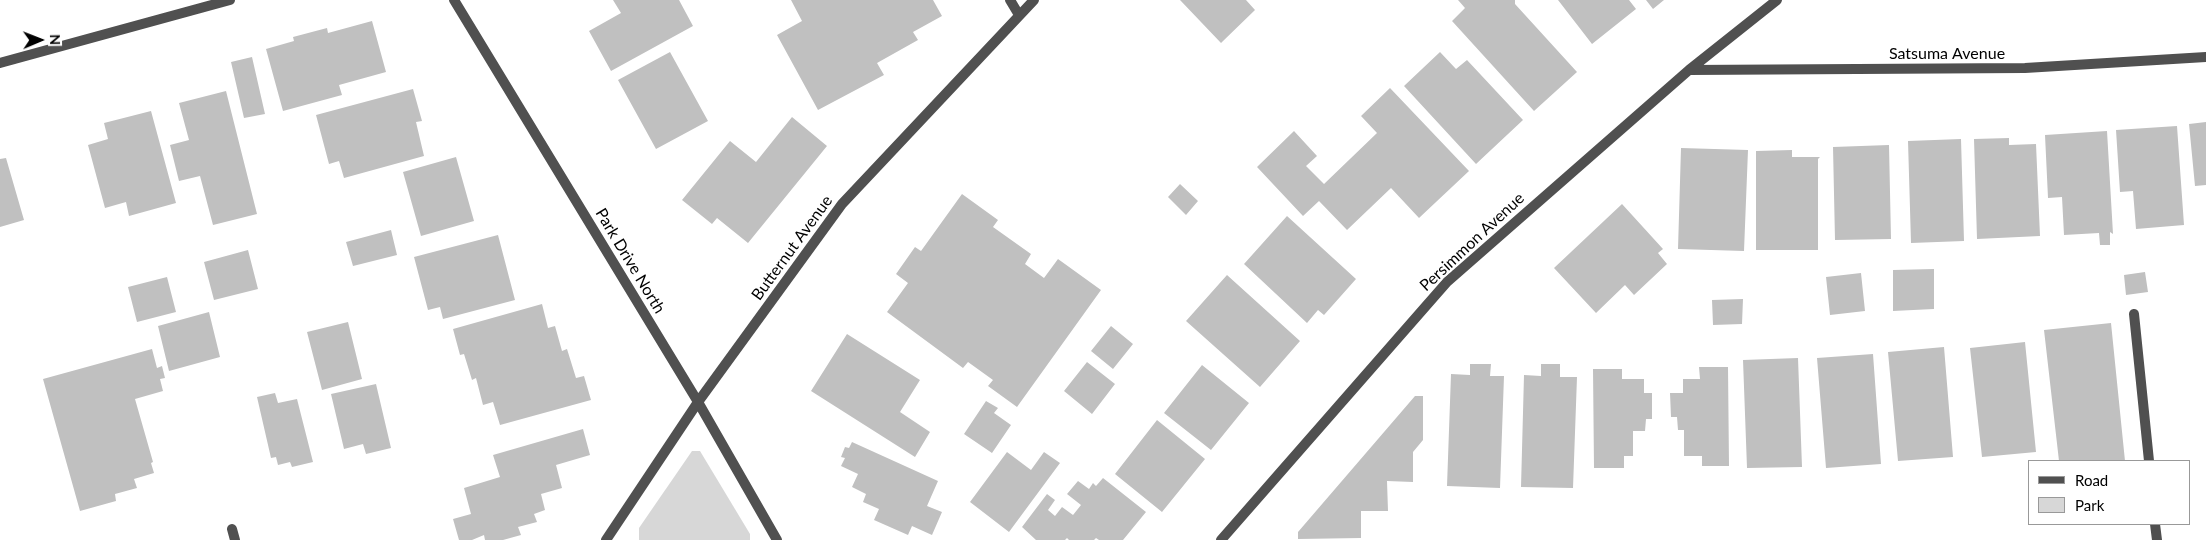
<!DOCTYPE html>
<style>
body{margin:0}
#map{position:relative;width:2206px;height:540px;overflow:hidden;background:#fff;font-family:Lato,sans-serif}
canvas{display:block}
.legend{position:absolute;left:2028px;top:460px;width:162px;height:65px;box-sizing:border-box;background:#fff;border:1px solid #999;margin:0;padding:6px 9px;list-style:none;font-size:15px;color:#000}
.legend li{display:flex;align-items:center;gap:10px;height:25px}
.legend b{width:25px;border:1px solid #999}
.north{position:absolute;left:15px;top:15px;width:50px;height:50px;-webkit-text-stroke:4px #fff;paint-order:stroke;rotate:89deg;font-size:14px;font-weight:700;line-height:20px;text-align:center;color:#000}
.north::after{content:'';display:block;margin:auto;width:18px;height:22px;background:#000;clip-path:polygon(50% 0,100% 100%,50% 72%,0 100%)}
</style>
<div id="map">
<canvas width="2206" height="540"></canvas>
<ul class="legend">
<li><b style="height:6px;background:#505050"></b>Road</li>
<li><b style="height:14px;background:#d7d7d7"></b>Park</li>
</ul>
<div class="north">N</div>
</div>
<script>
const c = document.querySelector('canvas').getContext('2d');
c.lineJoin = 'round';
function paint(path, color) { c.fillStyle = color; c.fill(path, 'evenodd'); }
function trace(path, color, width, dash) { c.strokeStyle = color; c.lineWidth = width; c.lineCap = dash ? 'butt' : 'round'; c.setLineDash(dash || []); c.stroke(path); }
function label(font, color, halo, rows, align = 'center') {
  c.font = font + ' Lato,sans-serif'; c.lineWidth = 4; c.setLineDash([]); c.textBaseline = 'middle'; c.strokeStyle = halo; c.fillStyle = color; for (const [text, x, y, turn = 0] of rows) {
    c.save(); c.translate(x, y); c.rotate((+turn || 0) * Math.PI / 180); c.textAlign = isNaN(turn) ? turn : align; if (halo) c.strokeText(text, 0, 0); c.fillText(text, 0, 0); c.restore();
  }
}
const green = new Path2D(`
 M692,451H700L750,534V540H639V528Z`);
const building = new Path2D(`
 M613,0H679L693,26L611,71L589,31L621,13Z
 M791,0H933L942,16L913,32L918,40L877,63L884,75L818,110L777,35L802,21Z
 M1180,0H1246L1255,10L1221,43Z
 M1458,0H1515V4L1577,72L1534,111L1452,21L1465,8Z
 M1558,0H1629L1636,9L1592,44Z
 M1646,0H1664L1653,9Z
 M372,21L386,72L339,85L342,95L283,111L266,49L294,41L293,37L327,28L328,33Z
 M670,52L708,121L656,149L618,80Z
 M1440,52L1456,69L1467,60L1523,120L1476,164L1404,86Z
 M252,57L265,114L244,118L231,62Z
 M1390,88L1469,171L1419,218L1391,188L1347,230L1319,201L1303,216L1257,167L1294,131L1317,156L1306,166L1324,184L1377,133L1361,116Z
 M413,89L422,121L416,122L424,156L344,178L339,161L329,164L316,115Z
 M226,91L257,214L213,225L200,176L179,181L170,145L189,140L179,103Z
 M151,111L176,203L129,216L126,202L105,208L88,145L108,139L104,123Z
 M792,117L827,146L748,243L717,218L712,224L682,200L730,141L756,162Z
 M2206,122V185L2195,186L2189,124Z
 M2177,126L2184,225L2136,229L2133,191L2120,192L2116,130Z
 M2107,131L2113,234L2110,232V245H2100L2099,233L2064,235L2062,197L2048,198L2045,135Z
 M2009,138V145L2036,144L2040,236L1977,239L1974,139Z
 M1961,139L1964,241L1911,243L1908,141Z
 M1889,145L1891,239L1835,240L1833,147Z
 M1681,148L1748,150L1744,251L1678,249Z
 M1792,150V157H1820L1818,159V250H1756V151Z
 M456,157L474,221L421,236L403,172Z
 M6,158L24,220L0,227V159Z
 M1180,184L1198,201L1186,215L1168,197Z
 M962,194L998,220L993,227L1031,254L1025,264L1044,278L1058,259L1101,290L1017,407L988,386L993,380L968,362L963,368L887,312L908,283L896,274L915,247L921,251Z
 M1622,204L1663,249L1658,253L1667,264L1634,295L1625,285L1596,313L1554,268Z
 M1287,216L1356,279L1324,315L1318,310L1307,323L1244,264Z
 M391,230L397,255L353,266L346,242Z
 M498,235L515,300L443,319L440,307L428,310L414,257Z
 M248,250L258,289L214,300L204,262Z
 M1934,269V309L1893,311V270Z
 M2145,272L2148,292L2126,295L2124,275Z
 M1861,273L1865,311L1830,315L1826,277Z
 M1227,275L1300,341L1260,387L1186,321Z
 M167,277L176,312L137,322L128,287Z
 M1743,299L1742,324L1713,325L1712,300Z
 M542,304L548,328L555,326L562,351L567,349L576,378L584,376L591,400L500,425L493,402L483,405L476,378L472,380L464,354L460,355L453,329Z
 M209,312L220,357L169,371L158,326Z
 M348,322L362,379L322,390L307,332Z
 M2111,323L2125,461H2059L2044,330Z
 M1111,326L1133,344L1113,369L1091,351Z
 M847,334L920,380L900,412L930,432L915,457L811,391Z
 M2025,342L2036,452L1982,457L1970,348Z
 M1944,347L1953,457L1898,461L1888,352Z
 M152,349L157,368L162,366L165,378L160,379L163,391L135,399L153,462L151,463L154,473L134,479L137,488L115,494L116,501L80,511L43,379Z
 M1873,354L1881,464L1826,468L1817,358Z
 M1798,358L1802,467L1747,468L1743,360Z
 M1087,362L1115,384L1092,414L1064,391Z
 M1470,364H1491L1490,376H1504L1500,488L1447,486L1451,374L1470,375Z
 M1541,364H1560V377H1577L1573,488L1521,487L1524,375L1541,376Z
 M1202,365L1249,403L1211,450L1164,413Z
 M1699,367H1728L1729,466H1702V456H1684V430H1678L1677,417H1671L1670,393H1683V379H1700Z
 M1593,369H1622V379H1644V393H1652V419H1646L1645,431H1633V456H1624V468H1594Z
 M376,384L391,448L366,454L363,444L344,449L331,394Z
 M275,393L278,403L297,399L313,462L292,467L290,462L278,465L276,457L271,458L257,397Z
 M1415,396H1423V440L1413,452V482L1387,481L1388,511H1361V538L1298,539V532Z
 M986,401L998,408L994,413L1011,425L992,453L964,434Z
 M1157,420L1205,459L1162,512L1115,474Z
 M583,429L590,455L556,465L562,488L541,494L545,510L534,514L537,522L518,527L521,535L503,540H485L484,535L472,540H459L453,519L471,514L464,488L500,477L493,455Z
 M852,442L938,481L927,506L942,512L932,535L912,526L908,535L874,520L879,509L863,502L866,494L852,487L858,474L841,466L845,458L841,457L845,447L849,448Z
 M1007,452L1031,470L1044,452L1060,463L1009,532L970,502Z
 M1103,478L1146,512L1123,540H1099L1096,538L1094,540H1069L1067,538L1065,540H1036L1022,527L1047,494L1055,500L1048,510L1055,516L1062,507L1073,515L1081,505L1067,494L1078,481L1089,489L1093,483L1096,486Z`);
const service = new Path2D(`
 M2134,314L2149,461
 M2155,524L2157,540
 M232,529L235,540`);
const minor = new Path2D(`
 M454,0L698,402L777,540
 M1010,0L1019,15
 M0,63L230,0
 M1689,70L2025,68L2206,57
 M606,540L698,402L842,204L1034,0
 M1221,540L1447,282L1689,70L1777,0`);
const streetNames = [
 ["Satsuma Avenue",1947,54],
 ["Persimmon Avenue",1472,242,-43],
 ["Butternut Avenue",792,248,-54],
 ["Park Drive North",630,261,59]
];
paint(green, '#d7d7d7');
paint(building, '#c0c0c0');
trace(service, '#505050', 10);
trace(minor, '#505050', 10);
label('16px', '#000', '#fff', streetNames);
</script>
